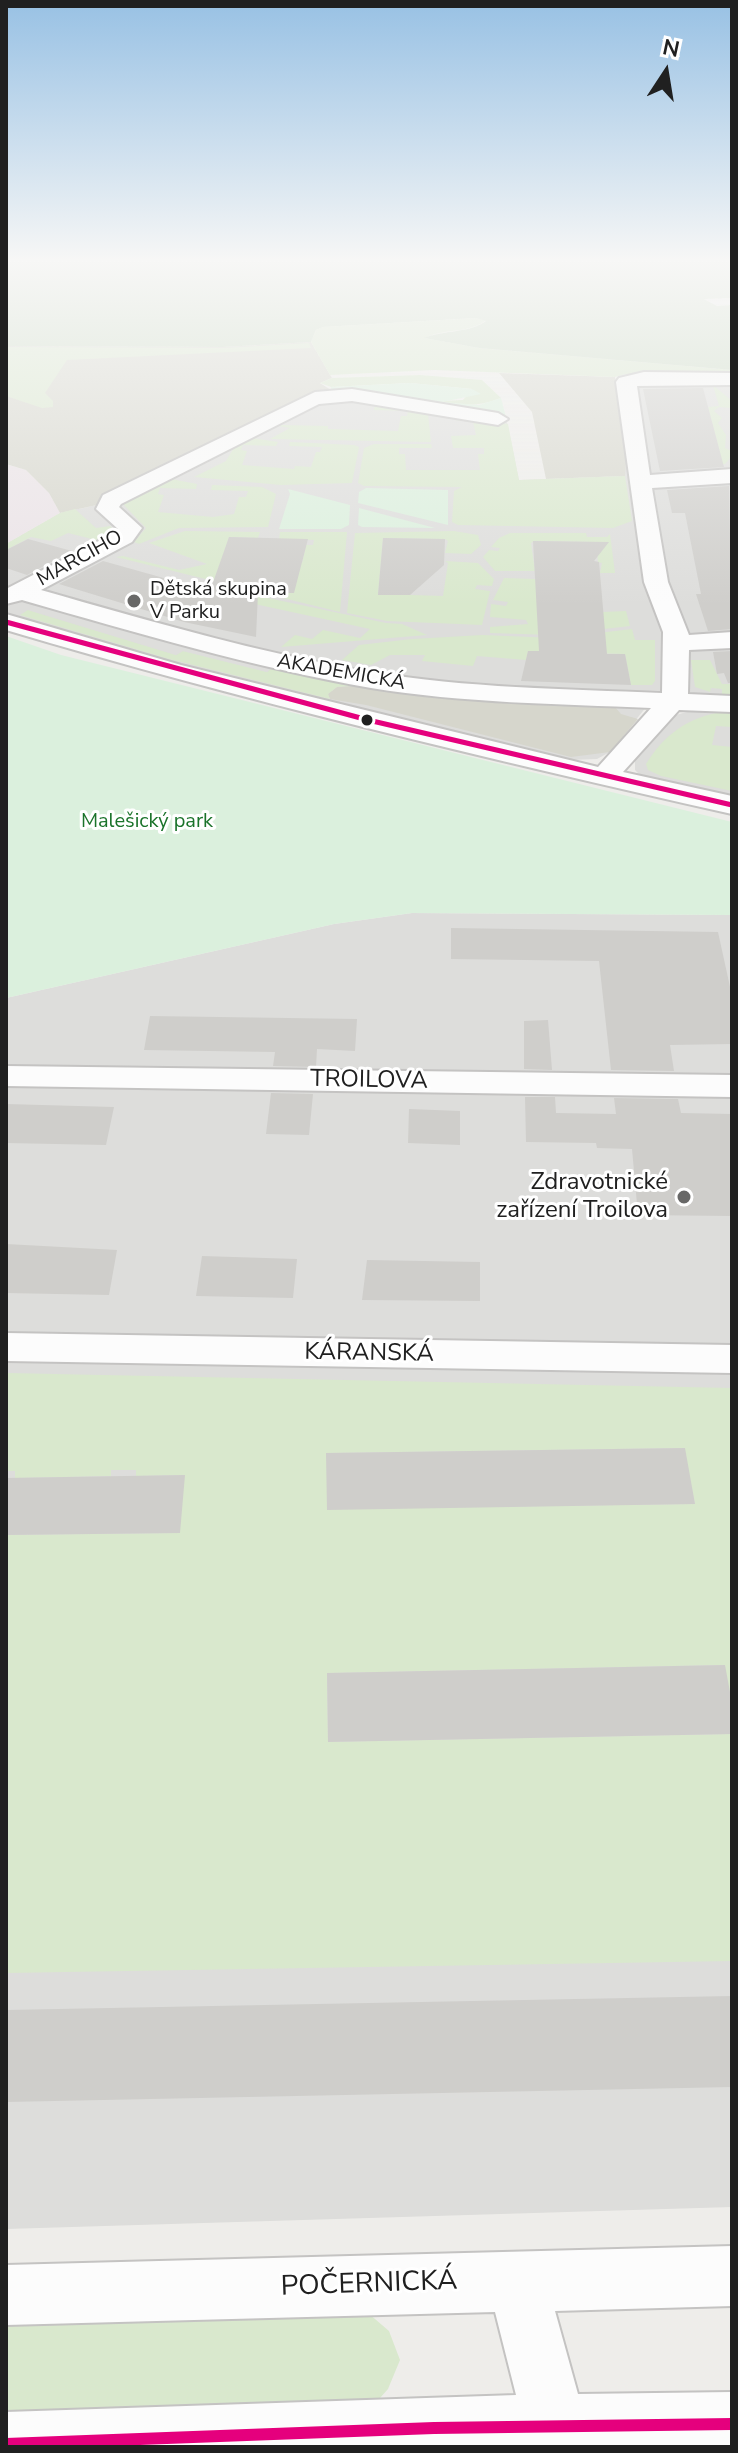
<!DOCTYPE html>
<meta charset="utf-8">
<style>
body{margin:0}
#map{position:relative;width:738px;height:2453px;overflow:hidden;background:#eeedea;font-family:"Nunito Sans",sans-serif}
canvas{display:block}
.frame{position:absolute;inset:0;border:8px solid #202020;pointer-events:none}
.north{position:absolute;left:626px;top:32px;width:80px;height:80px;-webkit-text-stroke:6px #fff;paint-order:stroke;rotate:12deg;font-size:22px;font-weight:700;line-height:32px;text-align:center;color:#202020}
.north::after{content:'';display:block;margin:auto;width:28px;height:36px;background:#202020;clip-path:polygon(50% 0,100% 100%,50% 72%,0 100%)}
</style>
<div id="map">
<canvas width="738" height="2453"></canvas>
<div class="frame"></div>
<div class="north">N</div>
</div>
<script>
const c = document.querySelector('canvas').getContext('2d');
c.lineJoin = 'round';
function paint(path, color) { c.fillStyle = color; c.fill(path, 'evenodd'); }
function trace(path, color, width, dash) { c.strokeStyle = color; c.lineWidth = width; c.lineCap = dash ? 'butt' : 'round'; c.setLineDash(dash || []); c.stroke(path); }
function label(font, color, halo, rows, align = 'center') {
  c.font = font + ' "Nunito Sans",sans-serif'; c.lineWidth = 6; c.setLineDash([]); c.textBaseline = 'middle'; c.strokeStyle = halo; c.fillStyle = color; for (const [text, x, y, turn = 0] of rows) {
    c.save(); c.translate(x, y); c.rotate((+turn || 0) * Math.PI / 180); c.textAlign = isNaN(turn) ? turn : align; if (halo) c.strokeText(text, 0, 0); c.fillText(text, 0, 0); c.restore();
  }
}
const residential = new Path2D(`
 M638,375L732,376V697L659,691L610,752L597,759L570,760L165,662L7,614L6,544L60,513L97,505L101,497L312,393L343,390L506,417L519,480L624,476L627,453L616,380Z
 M697,709H732V798L642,777L635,770V760L676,715Z
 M412,913L732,915V2207L6,2229V998L334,924Z`);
const industrial = new Path2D(`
 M6,464L26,470L49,493L60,513L6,544Z`);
const construction = new Path2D(`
 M311,342L332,378L320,383L331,390L312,393L148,473L101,497L97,505L60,513L49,493L26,470L6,464V346L224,347Z
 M499,373L615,377L627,453L625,476L546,479L532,412Z
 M363,685L614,706L621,714L638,719L610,752L571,757L366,705L330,699L328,694L337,687Z`);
const grass = new Path2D(`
 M476,318L486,320C470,334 444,328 425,338L479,348L732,370V374H626L615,377L434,370L330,375L311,342L316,330L323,327Z
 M309,343L311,348L67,360L45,393L53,401V407L42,408L6,396V347L224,348Z
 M420,375L482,380L501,398C481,406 461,407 440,401L463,400L472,389L410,383L331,387L320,383L332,378Z
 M713,385L732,401V408L719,407L714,411L722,418L718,423L726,435L725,448L732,451V456L725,464L698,466L721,457L708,407L719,406Z
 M375,404L428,414L431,442L270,439L290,428L278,426L282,425L328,426V429L398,431L401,416H407L408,411L374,410Z
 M471,418L508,424L519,480L625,476L632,521L613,528L458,525L452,522L454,491L462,487L364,486L358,483L364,448L374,444H431L432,448H399V454H405L406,470H480L478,454H484V448H453L451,436L476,435L473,422L454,420Z
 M252,438L278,442L276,446L243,445L241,450L247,451L242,465L294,469L295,466L311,467L316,452H320L322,447L289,446L290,442L354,445L359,447L352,483L281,485L194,477L226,461L235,446Z
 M171,479L197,484L196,489L160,488L158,494L164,495L158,512L213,517L234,514L239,497H246L248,491L211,490L212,485L262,487L276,494L268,527L179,528L139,544L134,542L146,528L123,504Z
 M75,509L96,528L110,526L113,529L96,540L68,533L51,541L31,537L6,550V544L60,513Z
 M185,531L260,532L258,538L229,537L227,543L284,563H302L306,545H313L314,540L279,539L280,532H347L340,612L116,557L123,556L179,570L207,564L149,543Z
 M454,531L478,535L481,545L471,554L445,553L448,541L445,539L383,538L378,594L443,596L448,563L445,561L478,563L494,579L492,586L477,585L475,589L490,591L482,625L387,621L347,613L355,533Z
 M510,533H586L587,537H607L610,534L615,573H600L602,563L598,562L596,542L534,541L531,543L535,571H495L483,557L489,550L498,551L500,548L491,547L499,538Z
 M504,578L535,579L603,612L626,611L630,626L552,635L490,633V627L528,624L526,620L490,617L491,604L506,606L508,602L493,600Z
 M216,587L386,623L402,624L427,635L281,647L295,635L312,639L323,630L360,638L370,629L227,598L167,616Z
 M28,610L176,655L183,651L267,672L272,668L363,685L337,687L328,694L330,699L169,659L20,615Z
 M632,629L635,640H655V681L652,685H631L625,654L528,651L526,660L477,656L473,666L422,661L425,655H390L371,665L342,660L359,645L412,639L482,635L556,638Z
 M691,660H710L722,684H732V694H722V689L711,688L710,692L695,687Z
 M722,712L732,713V727L716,726L712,745L732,747V791L661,776L648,770L646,764C664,735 688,717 722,712Z
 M6,1373L732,1388V1703L724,1665L327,1673L328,1742L732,1734V1961L6,1973V1535L179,1533L184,1475L136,1476V1470H111V1476L15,1478V1471H6ZM684,1448L695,1504L327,1509V1453Z
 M368,2313L389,2331L400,2360L388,2389L372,2407L6,2417V2321Z`);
const forest = new Path2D(`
 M6,262H732V298L704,299L717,306L732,305V370L479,348L424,338C443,330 471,333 486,321L476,318L323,327L316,330L311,342L224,347L6,346Z`);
const park = new Path2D(`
 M410,383L472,389L481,394L442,402L479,405L501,398L506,417L331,390V387Z
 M366,488L448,490V525L358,503L359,492Z
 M288,489L350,505L349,525L341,529H279L290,494Z
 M359,508L435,528L362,527L358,525Z
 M6,636L61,655L732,822V915L412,913L334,924L6,998Z`);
const parking = new Path2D(`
 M41,603L189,647L272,668L267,672L183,651L176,655L28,610Z`);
const building = new Path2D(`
 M703,388L724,467L660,471L643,389Z
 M729,486L732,629L708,631L696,594H701L685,513H672L667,490Z
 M229,537L308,539L294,593H258L256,637L184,622L59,584L103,561L210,591Z
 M383,538L445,539L444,565L410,595H378Z
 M28,539L72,551L27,575L6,568V550Z
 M533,541L609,542L594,561L599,562L607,654H625L631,685L521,681L528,651H539Z
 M732,651V683H728L724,673L717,674L713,652Z
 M451,928L718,932L732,996V1044L670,1045L674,1071L611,1070L599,961L451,959Z
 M150,1016L357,1019L355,1051L317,1049L316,1067L273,1066L275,1052L144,1050Z
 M548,1020L552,1070L524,1069V1021Z
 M271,1093L313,1094L309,1135L266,1134Z
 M525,1097H555L556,1113L616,1114L614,1098L678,1099L681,1113L732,1114V1216L638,1215L632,1149L597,1148L596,1143L526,1142Z
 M6,1104L114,1107L106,1145L6,1143Z
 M409,1109L460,1111V1145L408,1143Z
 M6,1244L117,1250L109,1295L6,1293Z
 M202,1256L297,1259L293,1298L196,1296Z
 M367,1260L480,1262V1301L362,1300Z
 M685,1448L695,1504L327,1510L326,1453Z
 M185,1475L180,1533L6,1535V1478Z
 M725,1665L732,1703V1734L328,1742L327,1673Z
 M732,1996V2087L6,2102V2010Z`);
const minor = new Path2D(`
 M644,372L732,373V385L637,386L650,475L732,469V483L652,488L668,582L689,635L732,632V648L689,650L688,694L732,696V712L679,710L623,772L732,796V814C488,759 245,701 6,630V614L181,665L598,767L651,708C557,704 463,703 371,688C252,667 137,633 22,600L6,604V589L116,532L118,529L96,509L103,495L315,392L352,389L498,413L508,419L498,425L352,401L319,404L121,504L119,507L142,528L132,542L41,590C150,621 259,653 371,672C467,688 565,689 662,693L663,632L644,582L616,382L619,378Z
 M6,1066L732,1075V1097L6,1086Z
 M6,1333L732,1345V1373L6,1361Z
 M732,2246V2306L555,2311L578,2394L732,2392V2447H6V2412L516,2395L495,2312L6,2325V2265Z`);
const bus1Far1 = new Path2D(`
 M6,622L368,720L732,805`);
const bus1 = new Path2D(`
 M6,2444L434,2428L732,2424`);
const markers = [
 [134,601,8,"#686867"],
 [367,720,7,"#202020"],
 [684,1197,8,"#686867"]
];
const farStreetnames = [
 ["MARCIHO",80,559,-29],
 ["AKADEMICKÁ",341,673,10]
];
const farPoinames = [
 ["Dětská skupina",150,590],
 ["V Parku",150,613]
];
const farParknames = [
 ["Malešický park",147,822]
];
const streetNames = [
 ["TROILOVA",369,1081,1],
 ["KÁRANSKÁ",369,1354,1]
];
const poiNames = [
 ["Zdravotnické",668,1183],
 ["zařízení Troilova",668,1211]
];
const nearStreetnames = [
 ["POČERNICKÁ",369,2285,-2]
];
paint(residential, '#dddddb');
paint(industrial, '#ebe3e7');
paint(construction, '#d6d6cc');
paint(grass, '#d9e8cd');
paint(forest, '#c9dac2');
paint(park, '#dbf0dd');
paint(parking, '#dededc');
paint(building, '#cfcecb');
trace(minor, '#c4c3c2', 4);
paint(minor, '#fcfcfc');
trace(bus1Far1, '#e5007d', 5);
trace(bus1, '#e5007d', 12);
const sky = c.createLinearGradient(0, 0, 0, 606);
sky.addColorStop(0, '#98c1e4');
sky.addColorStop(0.43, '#f7f7f6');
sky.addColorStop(1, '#f7f7f600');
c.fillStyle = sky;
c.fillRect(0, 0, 738, 606);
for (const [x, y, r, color] of markers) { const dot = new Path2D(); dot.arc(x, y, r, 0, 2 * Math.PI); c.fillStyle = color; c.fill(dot); trace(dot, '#fff', 3); }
label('20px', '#202020', '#fff', farStreetnames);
label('20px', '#202020', '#fff', farPoinames, 'left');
label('20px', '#1a732a', '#fff', farParknames);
label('24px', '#202020', '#fff', streetNames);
label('24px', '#202020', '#fff', poiNames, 'right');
label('28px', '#202020', '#fff', nearStreetnames);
</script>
